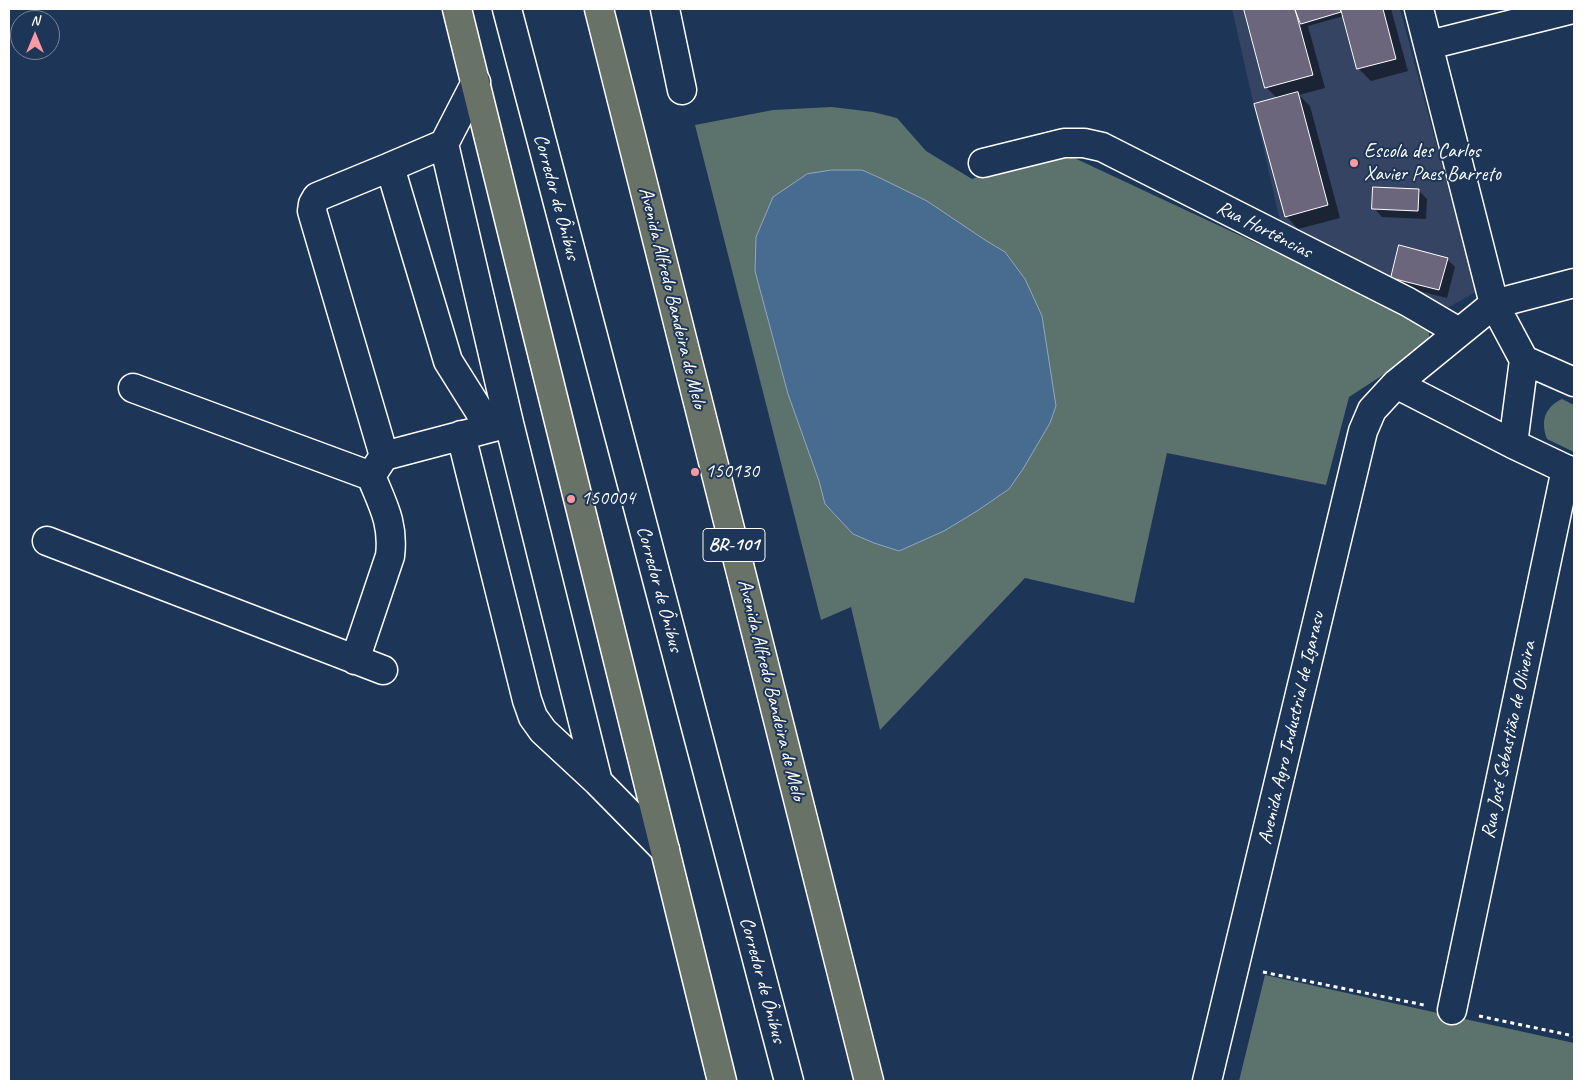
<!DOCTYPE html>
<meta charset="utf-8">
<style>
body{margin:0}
#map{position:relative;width:1583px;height:1090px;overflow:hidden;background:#1d3557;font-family:Caveat,sans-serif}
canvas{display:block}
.frame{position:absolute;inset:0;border:10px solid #fff;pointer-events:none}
.north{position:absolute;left:10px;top:10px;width:50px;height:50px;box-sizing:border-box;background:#1d3557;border:1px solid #77869a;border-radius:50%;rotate:0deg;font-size:14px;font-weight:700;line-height:20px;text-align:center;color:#fff}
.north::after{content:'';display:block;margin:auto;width:18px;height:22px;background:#ff9aa2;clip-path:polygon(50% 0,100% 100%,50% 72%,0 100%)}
</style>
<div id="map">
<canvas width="1583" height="1090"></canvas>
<div class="frame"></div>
<div class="north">N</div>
</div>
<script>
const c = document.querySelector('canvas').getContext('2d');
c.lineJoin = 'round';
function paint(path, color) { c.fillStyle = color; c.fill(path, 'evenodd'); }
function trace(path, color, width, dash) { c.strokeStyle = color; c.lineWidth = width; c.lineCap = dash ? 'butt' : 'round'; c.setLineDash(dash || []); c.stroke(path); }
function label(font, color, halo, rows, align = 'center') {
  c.font = font + ' Caveat,sans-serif'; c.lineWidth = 4; c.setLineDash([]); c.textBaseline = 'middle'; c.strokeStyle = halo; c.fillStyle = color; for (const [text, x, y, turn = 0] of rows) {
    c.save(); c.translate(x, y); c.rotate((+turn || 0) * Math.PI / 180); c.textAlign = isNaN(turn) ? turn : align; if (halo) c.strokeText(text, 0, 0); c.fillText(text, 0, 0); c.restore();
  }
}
const built = new Path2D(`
 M1232,9H1400L1476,292L1440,312L1280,221Z`);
const green = new Path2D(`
 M832,107L873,112L897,118L926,151L972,179L1032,157L1068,155L1429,324V345L1349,397L1326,485L1167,453L1134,603L1025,578L880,730L851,607L821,620L695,125L773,110Z
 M1562,399L1574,405V452L1547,439C1540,421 1545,407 1562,399Z
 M1265,975L1574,1043V1081H1239Z`);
const water = new Path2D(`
 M832,170H862L880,178L927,201L985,240L1005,252L1025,279L1042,316L1056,406L1050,423L1023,469L1009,489L977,511L944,531L899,551L874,543L853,534L825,504L819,481L788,394L755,271L756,237L773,197L807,174Z`);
const shadow = new Path2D(`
 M1245,9H1391L1408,71L1371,81L1358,68L1344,16L1308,26L1325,88L1299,95L1310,106L1340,218L1298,229L1286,216L1278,99L1266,87Z
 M1418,190L1427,199L1426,219L1382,217L1374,208Z
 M1447,259L1455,267L1447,298L1400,286L1392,277Z`);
const building = new Path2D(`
 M1244,9H1295L1313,75L1265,88Z
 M1295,9H1340L1341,12L1301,24Z
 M1341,9H1383L1396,59L1357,69Z
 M1298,92L1328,205L1285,217L1254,104Z
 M1373,187L1419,189L1418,211L1372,209Z
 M1399,245L1448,258L1439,290L1391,278Z`);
const path = new Path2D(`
 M1263,972L1424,1005
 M1479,1016L1574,1036`);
const minor = new Path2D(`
 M507,9L789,1081
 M665,9L682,90
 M1419,9L1494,304L1524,360L1574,382
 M1429,45L1573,9
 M476,82L444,144L509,423L598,782L665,850
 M444,144L390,167L448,361L490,428
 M983,163L1064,143H1084L1102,147L1408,302L1459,332
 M1396,384L1513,444L1574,473
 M133,388L371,476
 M461,435L527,700L533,717L543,731L598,782
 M1513,444L1524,360
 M384,456L312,211L313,204L317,197L390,167
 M47,541L383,670
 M355,660L390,556C394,524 383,505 371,476L384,456L509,423
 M1452,1010L1566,469
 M1207,1081L1363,431L1372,410L1396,384L1494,304L1574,283`);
const highway = new Path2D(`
 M457,9L722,1081
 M599,9L869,1081`);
const markers = [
 [1354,163,5,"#ff9aa2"],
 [695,472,5,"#ff9aa2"],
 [571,499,5,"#ff9aa2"]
];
const shields = [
 [734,545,62]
];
const shieldNames = [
 ["BR-101",734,545]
];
const poiNames = [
 ["Escola des Carlos",1364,152],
 ["Xavier Paes Barreto",1364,175],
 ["150130",705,472],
 ["150004",581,499]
];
const streetNames = [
 ["Corredor de Ônibus",556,197,75],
 ["Rua Hortências",1264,230,27],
 ["Avenida Alfredo Bandeira de Melo",672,298,76],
 ["Corredor de Ônibus",659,589,75],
 ["Avenida Alfredo Bandeira de Melo",771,690,76],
 ["Avenida Agro Industrial de Igarasu",1292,728,-77],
 ["Rua José Sebastião de Oliveira",1509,740,-78],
 ["Corredor de Ônibus",762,980,75]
];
paint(built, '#344462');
paint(green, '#5c726d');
paint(water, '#486c90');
trace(water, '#91a7bc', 1);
paint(shadow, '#0007');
paint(building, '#6b667b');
trace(building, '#fff', 1);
trace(minor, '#fff', 31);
trace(highway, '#fff', 31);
trace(path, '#fff', 3, [4, 4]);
trace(minor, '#1d3557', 28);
trace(highway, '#697266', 28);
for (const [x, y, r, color] of markers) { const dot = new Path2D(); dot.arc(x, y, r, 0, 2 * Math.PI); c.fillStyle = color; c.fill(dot); trace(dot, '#1d3557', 2); }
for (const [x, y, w] of shields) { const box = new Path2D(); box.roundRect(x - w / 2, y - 16.5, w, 33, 4); c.fillStyle = '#1d3557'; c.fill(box); trace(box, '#fff', 1); }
label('bold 19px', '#fff', null, shieldNames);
label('20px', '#fff', '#1d3557', poiNames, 'left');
label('20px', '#fff', '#1d3557', streetNames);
</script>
